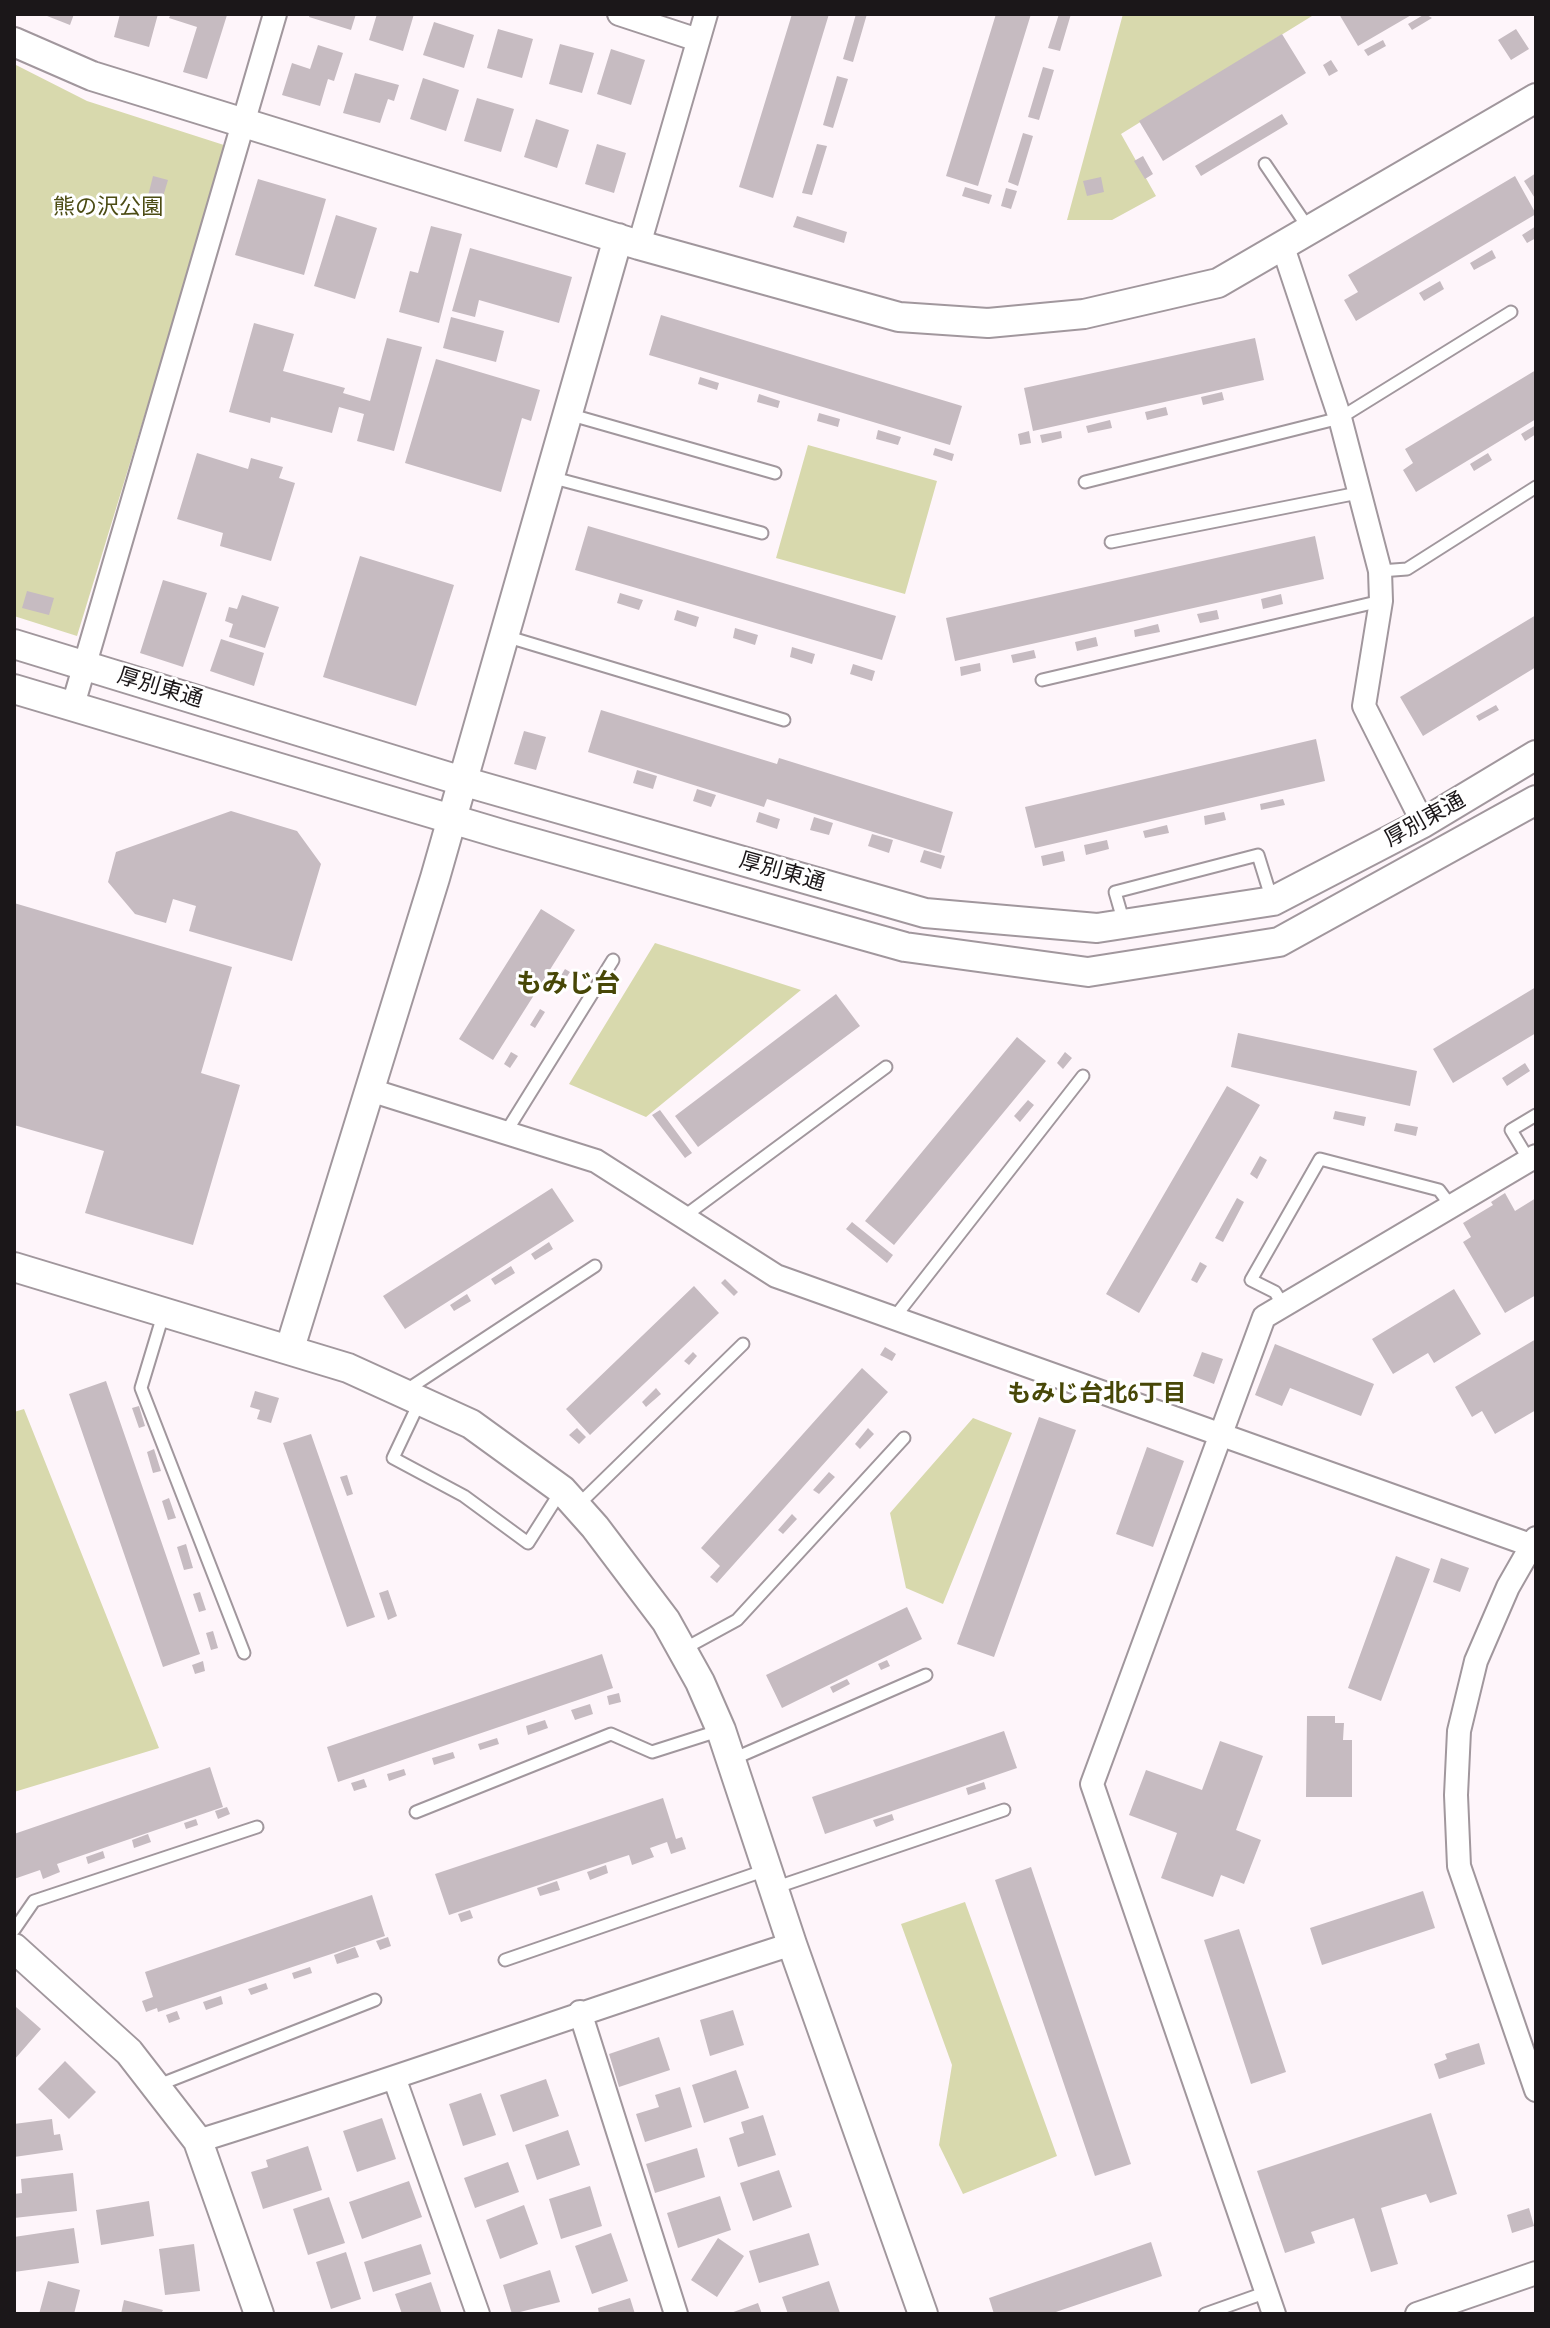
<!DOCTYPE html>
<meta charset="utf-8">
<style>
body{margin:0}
#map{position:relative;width:1550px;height:2328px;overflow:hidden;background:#fef5fa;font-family:"PT Sans Narrow",sans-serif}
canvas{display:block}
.frame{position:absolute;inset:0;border:16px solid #1b1719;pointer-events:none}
</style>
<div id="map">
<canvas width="1550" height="2328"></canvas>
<div class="frame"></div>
</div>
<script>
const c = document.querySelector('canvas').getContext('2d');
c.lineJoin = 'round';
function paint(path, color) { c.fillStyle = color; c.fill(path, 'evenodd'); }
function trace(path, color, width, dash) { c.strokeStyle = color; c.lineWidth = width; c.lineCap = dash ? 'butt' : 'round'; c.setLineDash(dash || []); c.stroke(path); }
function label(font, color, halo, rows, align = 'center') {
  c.font = font + ' "PT Sans Narrow","Noto Sans JP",sans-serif'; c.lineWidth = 6; c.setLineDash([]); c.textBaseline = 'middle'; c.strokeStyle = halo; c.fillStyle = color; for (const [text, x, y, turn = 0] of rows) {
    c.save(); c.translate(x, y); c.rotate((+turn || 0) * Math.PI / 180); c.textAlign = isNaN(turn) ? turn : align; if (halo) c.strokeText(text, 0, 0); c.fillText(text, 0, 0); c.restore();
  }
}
const green = new Path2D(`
 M1123,14L1312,16L1121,134L1156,196L1112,220H1067Z
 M14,64L87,101L227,146L77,636L14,616Z
 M808,445L937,481L905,594L776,558Z
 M655,943L801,990L646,1117L569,1084Z
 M24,1409L159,1748L14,1792V1412Z
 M973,1418L1012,1433L943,1604L906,1588L890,1513Z
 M965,1902L1057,2156L963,2194L939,2145L952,2065L901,1924Z`);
const building = new Path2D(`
 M42,14H74L70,25Z
 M120,14H158L149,47L114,37Z
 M171,14L227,15L207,79L183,72L197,27L169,18Z
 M310,14H356L351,30L309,17Z
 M377,14H414L403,51L369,40Z
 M792,14H829L773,198L739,187Z
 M856,14H867L853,62L843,59Z
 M996,14H1031L978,186L946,176Z
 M1059,14H1071L1060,51L1048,48Z
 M1339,14H1413L1358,46Z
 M1425,14L1432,18L1412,30L1408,24Z
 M434,22L474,35L464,68L423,55Z
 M498,29L533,39L522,78L487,68Z
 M1516,29L1529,49L1511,60L1498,40Z
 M1282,34L1306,73L1163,161L1139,121Z
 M1383,40L1386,46L1368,56L1364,50Z
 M560,44L594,53L582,93L549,84Z
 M318,45L343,53L334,81L328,79L320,106L282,95L292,63L310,69Z
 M611,49L645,60L631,105L597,94Z
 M1331,60L1338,71L1329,76L1323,65Z
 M1043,67L1054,70L1039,120L1028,117Z
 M355,73L399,85L394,101L388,99L380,123L343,113Z
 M837,76L848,79L833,128L823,125Z
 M423,78L459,90L446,131L410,119Z
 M477,98L514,109L501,152L464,141Z
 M1282,114L1288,124L1201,176L1195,166Z
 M536,119L569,130L557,168L524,157Z
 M1023,133L1033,136L1018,186L1008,182Z
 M597,144L626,153L614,193L585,184Z
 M817,144L827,146L812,195L802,193Z
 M1143,156L1153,174L1145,179L1134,161Z
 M1536,173V200L1524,181Z
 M153,176L168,180L162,200L148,196Z
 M1515,176L1536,214L1356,321L1344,300L1358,292L1348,275Z
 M1101,177L1104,192L1087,196L1083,181Z
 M258,179L326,199L304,275L235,255Z
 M965,187L992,195L989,204L962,196Z
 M1006,188L1017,191L1011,209L1001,206Z
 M336,215L377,228L355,299L314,286Z
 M797,216L847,232L844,243L793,227Z
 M431,226L462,234L439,323L399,312L410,271L418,273Z
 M1536,226V238L1527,243L1522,235Z
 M470,248L572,277L559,323L479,300L475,317L452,311Z
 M1492,250L1496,258L1474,270L1470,263Z
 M1440,281L1444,289L1424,301L1419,293Z
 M661,315L962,406L950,445L649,355Z
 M451,317L504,331L496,362L443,348Z
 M254,323L294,334L283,371L345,388L343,393L370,401L387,338L422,347L394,451L357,441L364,414L339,407L332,433L271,417L270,423L229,412Z
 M1255,338L1264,380L1033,431L1024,388Z
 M436,359L540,390L531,421L522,418L501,492L405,463Z
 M1536,370V419L1416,492L1403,470L1413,463L1405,449Z
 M700,377L719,383L717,390L698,384Z
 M1222,392L1224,400L1203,405L1201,397Z
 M759,394L780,401L778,408L757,402Z
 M1166,407L1168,415L1147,420L1145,412Z
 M819,413L840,419L838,427L817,421Z
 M1110,420L1112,428L1088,433L1086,426Z
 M1536,425V434L1525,441L1521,434Z
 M878,430L901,437L898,445L876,439Z
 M1029,431L1031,443L1020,445L1018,434Z
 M1061,431L1062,438L1042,443L1040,435Z
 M935,448L954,454L952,461L933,455Z
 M197,453L248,469L251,458L283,467L279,478L295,483L271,561L220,546L223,533L177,519Z
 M1488,453L1492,460L1474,471L1470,464Z
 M588,526L896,616L882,660L575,570Z
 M1315,536L1324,579L955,661L946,618Z
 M360,556L454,585L416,706L323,677Z
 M163,580L207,593L183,667L140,653Z
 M27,591L54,598L49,615L22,608Z
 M620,593L643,600L639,610L617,603Z
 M1281,594L1283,604L1263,609L1261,599Z
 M242,595L279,607L265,648L229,637L233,624L225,621L229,607L237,609Z
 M677,610L699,617L696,627L674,620Z
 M1217,610L1219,619L1200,623L1197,614Z
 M1536,615V667L1423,736L1400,697Z
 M1158,624L1160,632L1135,637L1134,630Z
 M735,628L758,635L755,645L733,638Z
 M1096,637L1098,646L1077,651L1075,642Z
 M221,639L264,653L254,686L210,671Z
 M792,647L815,654L812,664L790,657Z
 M1034,650L1036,658L1013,663L1011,655Z
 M980,663L981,671L961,676L960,667Z
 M853,664L875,671L872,681L850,674Z
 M1496,705L1499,710L1479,721L1476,716Z
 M601,710L777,764L779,758L953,812L941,853L767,799L764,807L588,752Z
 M524,731L546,737L536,770L514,764Z
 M1316,739L1325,781L1035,848L1025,807Z
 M637,770L657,776L653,789L633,783Z
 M697,789L716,795L711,807L693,801Z
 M1283,799L1285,805L1261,810L1260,804Z
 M231,811L297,831L321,864L292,961L189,931L196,906L173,899L166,923L135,914L108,882L116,852Z
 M759,812L780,819L777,829L756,822Z
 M1224,812L1226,820L1205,825L1204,816Z
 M814,817L833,823L829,835L810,830Z
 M1167,825L1169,833L1145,838L1143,831Z
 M872,834L893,840L889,853L868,846Z
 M1107,840L1109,849L1086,855L1084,845Z
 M924,850L945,856L941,869L920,862Z
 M1063,851L1065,861L1043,866L1041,856Z
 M14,903L232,967L201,1073L240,1085L193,1245L85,1213L104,1151L14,1125Z
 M541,909L575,930L493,1060L459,1039Z
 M565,969L570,972L562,984L557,982Z
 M1536,987V1033L1453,1083L1433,1049Z
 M836,994L860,1026L698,1147L675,1116Z
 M540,1009L545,1012L535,1028L530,1025Z
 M1238,1033L1417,1071L1410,1106L1231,1067Z
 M1017,1037L1046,1061L894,1245L865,1221Z
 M511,1052L518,1056L510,1068L504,1064Z
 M1065,1052L1072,1058L1063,1069L1057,1063Z
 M1525,1063L1530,1071L1507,1086L1502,1078Z
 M1227,1086L1260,1105L1139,1313L1106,1294Z
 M1028,1100L1034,1105L1020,1122L1014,1116Z
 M660,1110L692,1153L685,1158L652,1115Z
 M1335,1111L1366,1117L1364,1126L1333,1119Z
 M1396,1123L1418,1127L1416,1136L1394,1131Z
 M1260,1156L1267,1160L1257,1179L1250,1174Z
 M552,1188L574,1221L405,1329L383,1296Z
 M1505,1193L1515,1211L1536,1198V1295L1505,1313L1463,1242L1471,1237L1463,1223L1493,1205L1491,1202Z
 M1237,1198L1244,1202L1223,1242L1215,1238Z
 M852,1222L893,1255L887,1263L846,1229Z
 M549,1242L553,1249L535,1260L531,1254Z
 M1200,1262L1207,1266L1197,1283L1191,1280Z
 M511,1266L515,1273L495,1285L491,1279Z
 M725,1279L738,1292L734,1296L721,1283Z
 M694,1286L719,1313L590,1435L566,1409Z
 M1454,1289L1481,1334L1434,1363L1428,1353L1393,1374L1372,1339Z
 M467,1294L471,1301L454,1311L450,1305Z
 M1536,1339V1410L1495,1434L1482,1411L1472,1417L1455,1387Z
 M1275,1344L1374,1384L1361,1416L1290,1388L1282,1406L1255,1395Z
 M885,1347L896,1354L892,1361L880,1355Z
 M693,1352L697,1356L689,1365L684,1361Z
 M1202,1352L1223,1359L1214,1384L1193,1376Z
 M862,1368L888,1392L717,1583L710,1577L720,1566L701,1548Z
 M106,1381L200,1654L163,1667L69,1394Z
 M656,1388L661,1394L646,1407L642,1402Z
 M255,1391L279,1398L271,1423L257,1419L260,1410L250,1407Z
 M139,1406L145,1426L139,1428L132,1408Z
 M1039,1417L1076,1430L994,1657L957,1644Z
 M577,1428L586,1437L579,1444L569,1435Z
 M868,1428L874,1434L860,1449L855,1444Z
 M311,1434L375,1617L347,1627L283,1443Z
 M1147,1447L1184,1461L1153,1547L1116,1534Z
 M154,1449L161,1471L153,1473L147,1452Z
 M829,1472L835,1477L819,1494L813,1490Z
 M347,1475L353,1494L347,1496L340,1477Z
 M169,1498L176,1518L168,1520L162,1501Z
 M792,1514L797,1519L783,1534L778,1530Z
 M186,1544L193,1568L184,1570L177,1547Z
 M1396,1556L1430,1569L1381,1701L1348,1688Z
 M1441,1558L1469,1568L1460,1592L1433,1582Z
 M388,1590L397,1616L388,1620L379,1593Z
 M200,1592L206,1610L199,1612L193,1594Z
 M907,1607L922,1639L782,1708L766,1675Z
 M213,1631L218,1648L211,1650L206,1633Z
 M602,1654L613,1688L338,1782L327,1747Z
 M887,1660L890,1666L881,1670L878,1664Z
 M203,1661L205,1671L195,1674L192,1665Z
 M847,1679L850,1684L833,1693L830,1687Z
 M619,1693L621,1702L609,1705L607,1696Z
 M590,1704L593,1714L575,1720L571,1710Z
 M1307,1716H1335V1723H1344L1343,1740H1352V1797H1306Z
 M545,1720L548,1728L528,1735L526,1726Z
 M1004,1731L1017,1768L825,1834L812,1797Z
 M497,1738L499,1744L480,1750L478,1744Z
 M1220,1741L1263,1756L1236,1830L1261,1840L1244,1884L1221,1875L1213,1897L1161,1878L1177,1833L1129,1815L1146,1770L1202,1790Z
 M453,1752L455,1758L434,1765L432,1758Z
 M210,1767L223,1807L57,1864L60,1872L43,1879L40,1870L14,1879V1834Z
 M404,1769L406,1775L389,1781L387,1774Z
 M364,1779L367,1787L354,1791L351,1783Z
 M984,1782L986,1789L968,1795L966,1788Z
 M663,1798L676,1839L682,1837L686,1849L671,1854L667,1842L650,1848L654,1857L632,1865L629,1855L449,1915L435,1874Z
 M227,1807L230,1814L218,1819L215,1811Z
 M892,1814L894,1820L876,1827L873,1820Z
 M196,1819L198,1825L186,1829L184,1823Z
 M148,1834L151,1842L134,1848L132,1840Z
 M103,1851L105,1858L88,1864L86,1857Z
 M606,1865L608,1873L590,1880L587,1872Z
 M1031,1867L1131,2164L1095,2176L995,1880Z
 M557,1881L560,1890L540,1896L537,1888Z
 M1423,1891L1435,1928L1322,1965L1310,1928Z
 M372,1895L385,1936L158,2012L157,2008L146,2012L142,2001L153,1997L145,1972Z
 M470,1910L473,1918L461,1922L458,1914Z
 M1239,1929L1286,2072L1251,2084L1204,1940Z
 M388,1937L391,1946L380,1950L376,1941Z
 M355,1947L359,1957L337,1964L334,1955Z
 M310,1967L312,1973L294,1979L292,1973Z
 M266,1983L268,1989L251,1995L248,1989Z
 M221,1996L223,2004L206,2010L203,2002Z
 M16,2007L41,2029L14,2060V2009Z
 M733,2010L744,2045L710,2056L700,2020Z
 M177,2011L180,2019L169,2023L166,2015Z
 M659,2037L670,2070L619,2087L609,2054Z
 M1479,2043L1485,2064L1439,2079L1434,2064L1447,2059L1445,2054Z
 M65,2061L96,2092L69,2119L38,2089Z
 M736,2070L749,2108L704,2123L692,2085Z
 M546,2079L559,2116L513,2132L500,2095Z
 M680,2087L692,2127L645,2142L636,2114L659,2107L655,2095Z
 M481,2093L496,2135L463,2146L449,2104Z
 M1431,2113L1457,2194L1430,2203L1426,2194L1381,2208L1398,2264L1371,2272L1354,2218L1311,2232L1315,2243L1285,2253L1257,2171Z
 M763,2115L776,2155L738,2167L729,2138L744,2133L741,2122Z
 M382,2118L396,2159L357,2172L343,2131Z
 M52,2119L54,2135L60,2134L63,2150L14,2157V2124Z
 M568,2130L580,2165L537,2180L525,2145Z
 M308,2146L322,2190L263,2209L251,2172L268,2167L266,2160Z
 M697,2148L705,2177L655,2193L646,2164Z
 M508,2162L519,2192L475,2208L464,2178Z
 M779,2170L792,2207L753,2221L740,2183Z
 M73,2173L77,2211L14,2218V2194L22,2193L21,2179Z
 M409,2181L422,2217L362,2239L349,2202Z
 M590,2186L602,2226L561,2239L549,2199Z
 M720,2196L731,2230L678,2248L667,2213Z
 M329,2197L345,2243L308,2255L293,2209Z
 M149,2201L154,2236L101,2245L96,2210Z
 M524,2205L538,2244L500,2259L486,2220Z
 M1529,2208L1534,2226L1512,2233L1507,2215Z
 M74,2228L79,2263L14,2272V2237Z
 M611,2233L628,2281L592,2294L575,2246Z
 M809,2233L819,2265L759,2283L749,2251Z
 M718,2238L744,2256L717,2297L691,2280Z
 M1151,2242L1162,2276L1050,2314H994L989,2298Z
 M194,2244L200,2291L165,2295L159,2249Z
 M421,2244L431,2274L373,2292L364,2262Z
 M346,2252L361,2299L331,2309L316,2262Z
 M550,2270L560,2302L512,2314L503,2285Z
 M48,2281L80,2290L74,2314H39Z
 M829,2281L840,2313L788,2314L782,2297Z
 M431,2282L442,2314H402L395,2294Z
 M630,2298L635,2314H599L598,2308Z
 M124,2300L163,2310L161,2314H121Z
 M758,2303L762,2314H728Z`);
const service = new Path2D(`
 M1265,164L1309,229
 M568,414L775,473
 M550,477L762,533
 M1085,482L1340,418L1511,312
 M1111,542L1358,493
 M1380,571L1407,569L1536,487
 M505,636L784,720
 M1042,680L1381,601
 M1124,923L1115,892L1258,855L1272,900
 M506,1132L613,960
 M1529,1160L1511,1130L1536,1115
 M682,1218L886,1067
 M1283,1305L1275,1292L1251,1280L1320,1159L1439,1190L1451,1206
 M164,1312L141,1388L244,1653
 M894,1318L1083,1076
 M405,1391L595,1266
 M420,1401L393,1458L464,1496L528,1543L561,1491
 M577,1506L743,1344
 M682,1650L737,1620L904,1438
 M733,1759L926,1675
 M416,1812L611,1734L652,1752L721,1730
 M774,1888L1004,1810
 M14,1930L34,1901L257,1827
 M505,1960L766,1870
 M156,2086L375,2000
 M1205,2314L1267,2292`);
const minor = new Path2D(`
 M619,14L698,40
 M1282,244L1340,418L1380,571L1381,601L1364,706L1423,823
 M639,245L706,14
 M73,705L275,14
 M370,1090L596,1161L776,1276L1536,1547
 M1536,1538L1508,1587L1476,1661L1459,1731L1456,1795L1459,1866L1536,2090
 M580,2012L676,2314
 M395,2080L478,2314
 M198,2141C397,2079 593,2008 792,1944
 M1274,2314L1092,1784L1264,1317L1536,1156
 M1417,2314L1536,2273`);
const tertiary = new Path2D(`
 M14,42L92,76L639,245L899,317L988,323L1084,314L1218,283L1536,98
 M14,644L462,781L925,913L1097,928L1273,901L1423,823L1536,755
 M14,689L505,835L905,947L1088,972L1279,942L1536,800
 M14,1267L348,1368L471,1424L562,1490L595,1527L666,1621L700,1682L721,1730L792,1944L923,2314
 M290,1348L435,878L618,238
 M14,1948L129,2052L198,2141L259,2314`);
const parkNames = [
 ["熊の沢公園",108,208]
];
const streetNames = [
 ["厚別東通",160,688,17],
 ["厚別東通",1425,820,-29],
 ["厚別東通",782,872,16]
];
const neighbourhoodNames = [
 ["もみじ台北6丁目",1097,1394]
];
const quarterNames = [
 ["もみじ台",568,985]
];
paint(green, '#d8d9ad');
paint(building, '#c6bbc1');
trace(service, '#a1979d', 15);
trace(minor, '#a1979d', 26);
trace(tertiary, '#a1979d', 32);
trace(service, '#fff', 11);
trace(minor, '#fff', 22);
trace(tertiary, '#fff', 28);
label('22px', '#4c4c14', '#fff', parkNames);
label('22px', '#1b1719', '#fff', streetNames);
label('bold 24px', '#474707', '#fff', neighbourhoodNames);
label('bold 26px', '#474707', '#fff', quarterNames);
</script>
